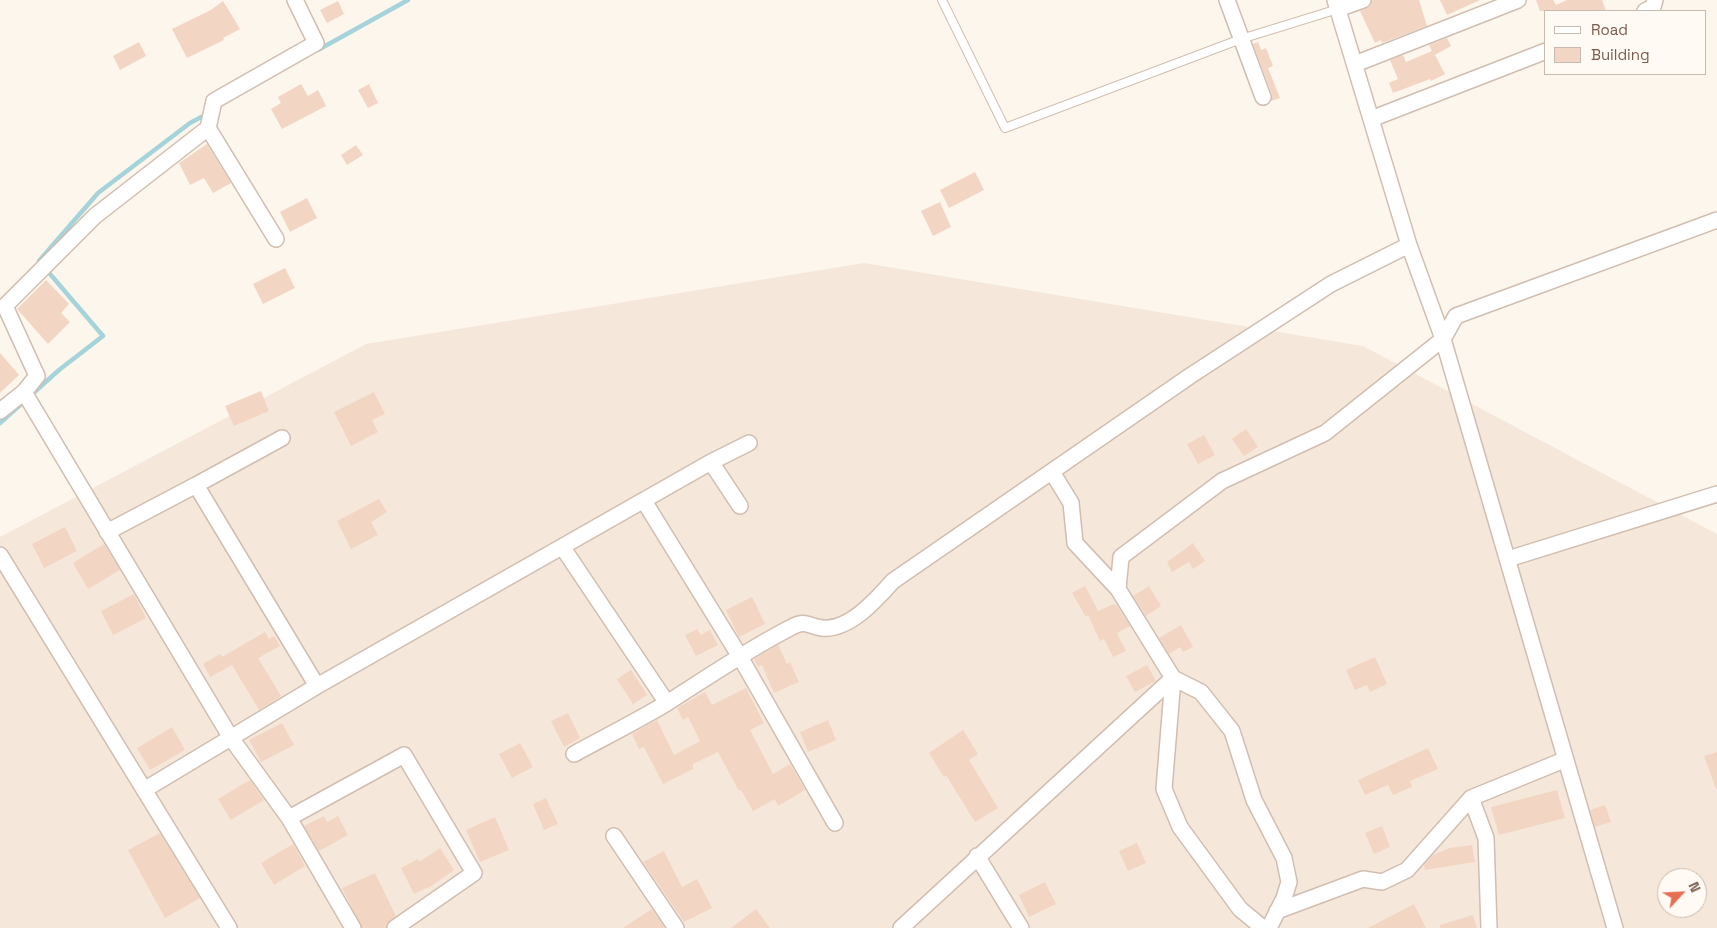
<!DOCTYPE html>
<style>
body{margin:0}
#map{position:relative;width:1717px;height:928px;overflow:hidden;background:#fdf6ec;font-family:"Space Grotesk",sans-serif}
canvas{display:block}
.legend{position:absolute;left:1544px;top:10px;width:162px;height:65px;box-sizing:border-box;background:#fffaf3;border:1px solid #cabbb1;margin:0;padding:6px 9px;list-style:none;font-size:15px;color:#7a5c4d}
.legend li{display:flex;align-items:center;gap:10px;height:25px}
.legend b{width:25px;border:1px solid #cabbb1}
.north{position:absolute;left:1657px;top:868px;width:50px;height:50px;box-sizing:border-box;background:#fffaf3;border:1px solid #cabbb1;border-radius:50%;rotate:65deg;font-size:14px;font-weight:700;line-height:20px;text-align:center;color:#7a5c4d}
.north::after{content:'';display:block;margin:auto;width:18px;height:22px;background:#e76f51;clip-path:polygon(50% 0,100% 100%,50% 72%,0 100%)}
</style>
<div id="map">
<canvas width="1717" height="928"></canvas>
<ul class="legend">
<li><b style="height:6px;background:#fff"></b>Road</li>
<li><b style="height:14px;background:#f3d5c3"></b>Building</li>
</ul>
<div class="north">N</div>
</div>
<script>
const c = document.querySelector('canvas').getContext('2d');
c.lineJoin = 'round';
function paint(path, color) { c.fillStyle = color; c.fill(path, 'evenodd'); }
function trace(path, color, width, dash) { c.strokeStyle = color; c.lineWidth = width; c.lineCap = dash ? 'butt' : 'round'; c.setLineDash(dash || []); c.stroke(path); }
const residential = new Path2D(`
 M864,263L1363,346L1717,534V928H0V537L366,344ZM1667,878H1697V908H1667Z`);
const stream = new Path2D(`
 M318,50L408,0
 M0,423L59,370L103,336L39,261L98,193L190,123L207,114`);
const building = new Path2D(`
 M1372,0H1419L1427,26L1382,43L1381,40L1375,43L1360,11L1370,6Z
 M1440,0H1480L1447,15Z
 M1536,0H1553L1556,5L1567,0H1602L1606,11H1540Z
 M223,1L240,29L223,38L224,40L187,58L172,29L211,10Z
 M338,1L344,14L327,23L320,10Z
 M1447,38L1451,46L1435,55L1445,74L1431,81L1430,79L1393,93L1389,83L1398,79L1390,60L1403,55L1406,62L1432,51L1429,45Z
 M139,42L146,56L120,70L113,56Z
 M1258,42L1261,50L1266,48L1273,66L1268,68L1280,98L1271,101L1272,94L1253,44Z
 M301,84L308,96L318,90L326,106L282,129L271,109L281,103L278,97Z
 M369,84L378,103L368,108L358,90Z
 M207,144L231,183L213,193L204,178L190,185L179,163Z
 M356,145L363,155L347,165L341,155Z
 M975,172L984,190L949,208L940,190Z
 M307,198L317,218L290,232L280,212Z
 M940,202L951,227L933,236L921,211Z
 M285,268L295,288L263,304L253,284Z
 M46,280L69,304L61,313L70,322L48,344L17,309Z
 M0,353L19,375L0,393Z
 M261,391L269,411L234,426L225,406Z
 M374,392L385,414L372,420L378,432L351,446L334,412Z
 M1246,429L1258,447L1244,456L1232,439Z
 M1204,435L1215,455L1198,464L1187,444Z
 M379,499L387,512L371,522L378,535L351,549L337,521Z
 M65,527L77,551L44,568L32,544Z
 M1193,543L1205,561L1193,569L1189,562L1172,572L1167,562Z
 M104,544L120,570L88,589L73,563Z
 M1085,586L1098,611L1114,604L1117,606L1130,626L1117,633L1126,651L1113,657L1104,639L1100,641L1088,615L1086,617L1072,593Z
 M1149,586L1161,606L1146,616L1133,596Z
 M134,594L146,618L113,635L101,611Z
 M752,597L765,624L739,637L726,610Z
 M1181,625L1193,647L1183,652L1180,647L1169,654L1159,638Z
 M697,629L701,635L710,630L718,645L696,656L685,635Z
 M265,632L269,639L274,636L280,646L258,658L281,696L259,710L232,665L210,677L203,664L220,654L222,657Z
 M778,645L787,664L790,662L799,682L774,693L762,665L758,667L754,659Z
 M1375,657L1387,684L1370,692L1367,685L1355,690L1346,670Z
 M1147,665L1156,681L1135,692L1126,676Z
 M631,670L647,695L633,704L617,679Z
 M746,688L764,723L750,730L773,774L790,764L805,790L778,806L775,799L753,811L741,790L739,791L718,752L693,764V769L663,784L644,747L639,749L632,734L657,720L674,755L700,741L688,717L683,720L677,708L705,692L712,705Z
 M568,713L580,738L564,747L551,721Z
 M828,720L836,740L808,752L800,732Z
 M282,723L294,745L261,762L249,740Z
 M172,727L185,750L150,770L137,748Z
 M963,730L978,754L969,760L998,808L975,822L946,775L944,777L929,753Z
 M520,743L533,767L512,778L499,754Z
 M1428,748L1438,769L1410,781L1412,787L1393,795L1388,785L1365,795L1358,780Z
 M1717,752V789H1716L1704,756Z
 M250,780L264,800L231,820L218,799Z
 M1557,790L1565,818L1499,835L1491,807Z
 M546,798L558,824L544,830L533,804Z
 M1605,805L1611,822L1595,827L1590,810Z
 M324,816L327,822L338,816L348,835L319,851L304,826Z
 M495,817L509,850L480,862L466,830Z
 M1382,826L1390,847L1374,854L1365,833Z
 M160,833L200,898L165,918L128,850Z
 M1137,843L1146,863L1128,871L1119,851Z
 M293,844L305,866L274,885L261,863Z
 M1472,845L1475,862L1425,870L1424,865L1433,855L1450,848Z
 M440,848L454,870L431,886L414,894L401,868L418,859L419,862Z
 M664,851L682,887L697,879L712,908L684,922L643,862Z
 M375,873L396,916L387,924L386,928H362L342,888Z
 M1045,882L1056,904L1029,917L1019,895Z
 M1414,904L1426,928H1368Z
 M652,909L665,928H623Z
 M756,909L770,928H731Z
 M1473,915L1477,928H1440V925Z`);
const lane = new Path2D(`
 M942,0L1005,128L1241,39L1338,9`);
const street = new Path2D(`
 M1227,0L1263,97
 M1335,0L1409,245L1443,339L1615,928
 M1338,9L1363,0
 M1645,11L1653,7L1655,0
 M1355,64L1518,0
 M1371,119L1546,51
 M208,128L276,239
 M24,392L231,738L289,818L353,928
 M0,411L24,392L37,376L5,306L95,216L208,128L214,101L316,43L295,0
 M711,462L740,506
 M1052,472L1071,503L1075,543L1118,589L1173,678L1164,789L1180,827L1240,909L1263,928
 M196,485L282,438
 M644,501L739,655L835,823
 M107,532L196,485L317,686
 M563,548L667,703
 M0,555L229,928
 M1508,559L1717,494
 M1118,589L1121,557L1222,481L1325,433L1443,339L1456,316L1717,220
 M574,754C605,737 637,721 667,703C708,677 747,650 790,628C806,619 807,626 822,628C849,631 877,599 893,581L1190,376L1331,284L1409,245
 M144,790L317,686L711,462L749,443
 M1471,798L1486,838L1489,928
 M289,818L404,755L474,873L395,928
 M614,836L676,928
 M977,856L1021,928
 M1277,911L1363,879L1382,882L1407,870L1471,798L1564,760
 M901,928L1173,678L1201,692L1232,731L1254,800L1284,858L1289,882L1284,898L1269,928`);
paint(residential, '#f5e8da');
trace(stream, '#a5d3da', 4.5);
paint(building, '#f3d5c3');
trace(lane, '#d1beb0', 10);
trace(street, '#d1beb0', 18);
trace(lane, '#fff', 8);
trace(street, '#fff', 15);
</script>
